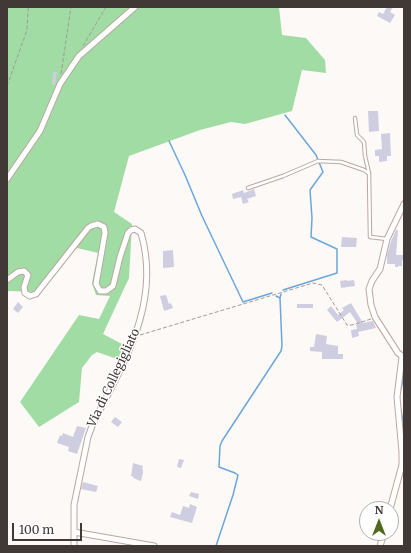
<!DOCTYPE html>
<style>
body{margin:0}
#map{position:relative;width:411px;height:553px;overflow:hidden;background:#fdf9f7;font-family:Merriweather,serif}
canvas{display:block}
.frame{position:absolute;inset:0;border:8px solid #413936;pointer-events:none}
.north{position:absolute;left:359px;top:501px;width:40px;height:40px;box-sizing:border-box;background:#fff;border:1px solid #b3b0af;border-radius:50%;rotate:0deg;font-size:11px;font-weight:700;line-height:16px;text-align:center;color:#413936}
.north::after{content:'';display:block;margin:auto;width:14px;height:18px;background:#51691a;clip-path:polygon(50% 0,100% 100%,50% 72%,0 100%)}
.scale{position:absolute;left:12px;top:523px;width:70px;height:18px;box-sizing:border-box;border:2px solid #413936;border-top:0;padding-left:5px;font-size:12px;line-height:14px;white-space:nowrap;color:#413936;-webkit-text-stroke:3px #fff;paint-order:stroke}
</style>
<div id="map">
<canvas width="411" height="553"></canvas>
<div class="frame"></div>
<div class="north">N</div>
<div class="scale">100 m</div>
</div>
<script>
const c = document.querySelector('canvas').getContext('2d');
c.lineJoin = 'round';
function paint(path, color) { c.fillStyle = color; c.fill(path, 'evenodd'); }
function trace(path, color, width, dash) { c.strokeStyle = color; c.lineWidth = width; c.lineCap = dash ? 'butt' : 'round'; c.setLineDash(dash || []); c.stroke(path); }
function label(font, color, halo, rows, align = 'center') {
  c.font = font + ' Merriweather,serif'; c.lineWidth = 3; c.setLineDash([]); c.textBaseline = 'middle'; c.strokeStyle = halo; c.fillStyle = color; for (const [text, x, y, turn = 0] of rows) {
    c.save(); c.translate(x, y); c.rotate((+turn || 0) * Math.PI / 180); c.textAlign = isNaN(turn) ? turn : align; if (halo) c.strokeText(text, 0, 0); c.fillText(text, 0, 0); c.restore();
  }
}
const forest = new Path2D(`
 M7,7H279L282,35L306,38L325,60L326,73L302,70L292,111L245,124L231,122L200,130L129,156L114,212L132,224L129,278L103,334L122,344L124,352L120,360L97,352L92,355L82,368L79,402L39,427L20,402L79,315L99,319L110,296L96,295L92,283L98,253L77,248L35,292L9,291L7,293Z`);
const stream = new Path2D(`
 M169,141L185,175L202,216L243,302L272,293
 M404,275V283
 M283,290L337,273V249L311,237L312,218L310,190L323,172L316,155L285,115
 M276,296L280,298
 M401,389L404,373
 M401,410L404,428
 M216,546L233,495L238,475L235,473L219,467L220,446L222,441L281,351L282,346L280,298L281,294`);
const building = new Path2D(`
 M387,7H393L390,12L395,15L390,23L377,16L379,12L383,14Z
 M53,72H57L55,85H52Z
 M368,111H378L379,131L369,132Z
 M390,133L391,156H387V161L379,162V156H375V150L382,149L381,134Z
 M254,189L256,196L247,199L249,202L243,204L241,197L233,199L232,194L243,190L244,193Z
 M396,230H398L396,255H404V260H402V266H398V267H395V264H387V255L391,241Z
 M342,237L357,238L356,247H341Z
 M173,250L174,267L163,268V251Z
 M347,280V281L354,280L355,286L341,288L340,281Z
 M166,295L169,304L171,303L173,308L164,311L160,296Z
 M18,302L23,307L18,313L13,309Z
 M351,303L363,323L373,321L376,328L358,332L359,336L352,338L351,330L357,329L356,325L358,324L350,312L337,322L327,310L331,306L338,315L344,310L342,308Z
 M297,304H313V308H297Z
 M316,334L327,336L326,344L338,346V354H343V359H322V352L310,351V347H314Z
 M115,417L122,422L118,427L111,422Z
 M77,426L86,428L77,454L68,451L69,447L57,443L60,435L62,436L63,433L73,437Z
 M179,459L184,460L181,468L177,467Z
 M133,463L143,466L142,469L143,470V473L141,481L133,478L134,477L131,476Z
 M83,482L98,486L96,492L81,489Z
 M191,492L199,494L198,499L189,496Z
 M190,504L197,507L192,523L170,517L172,512L180,515L183,506L189,508Z`);
const path = new Path2D(`
 M83,46L106,7
 M61,74L71,7
 M7,86L27,30L28,10L29,7
 M140,335L313,283L322,285L347,325H352L371,319`);
const lane = new Path2D(`
 M355,118L357,135L364,142L365,156L369,173L370,237L387,239
 M248,188L283,176L318,161L341,162L364,170L368,173`);
const street = new Path2D(`
 M7,179L40,131L60,84L79,56L135,7
 M404,204L387,239L380,269L372,281L369,289L371,305L375,317L398,353L404,357
 M7,280L18,272L24,271L28,275L24,287L25,293L30,296L36,294L88,228L91,226L98,224L104,227L105,233L96,284L100,291H106L113,286L120,257L128,233L131,230L135,229L141,233C162,304 122,365 92,426L88,437L74,505V546
 M390,509L402,465V452L397,397L402,357
 M74,532L154,546
 M380,546L384,533`);
const streetNames = [
 ["Via di Collegigliato",114,378,-65]
];
paint(forest, '#a0dca4');
trace(stream, '#6ca6da', 1.5);
paint(building, '#cfcee0');
trace(lane, '#bba7a0', 4.5);
trace(street, '#bba7a0', 7);
trace(path, '#a19b99', 1, [4, 2]);
trace(lane, '#fff', 2.5);
trace(street, '#fff', 5);
label('12px', '#413936', '#fff', streetNames);
</script>
